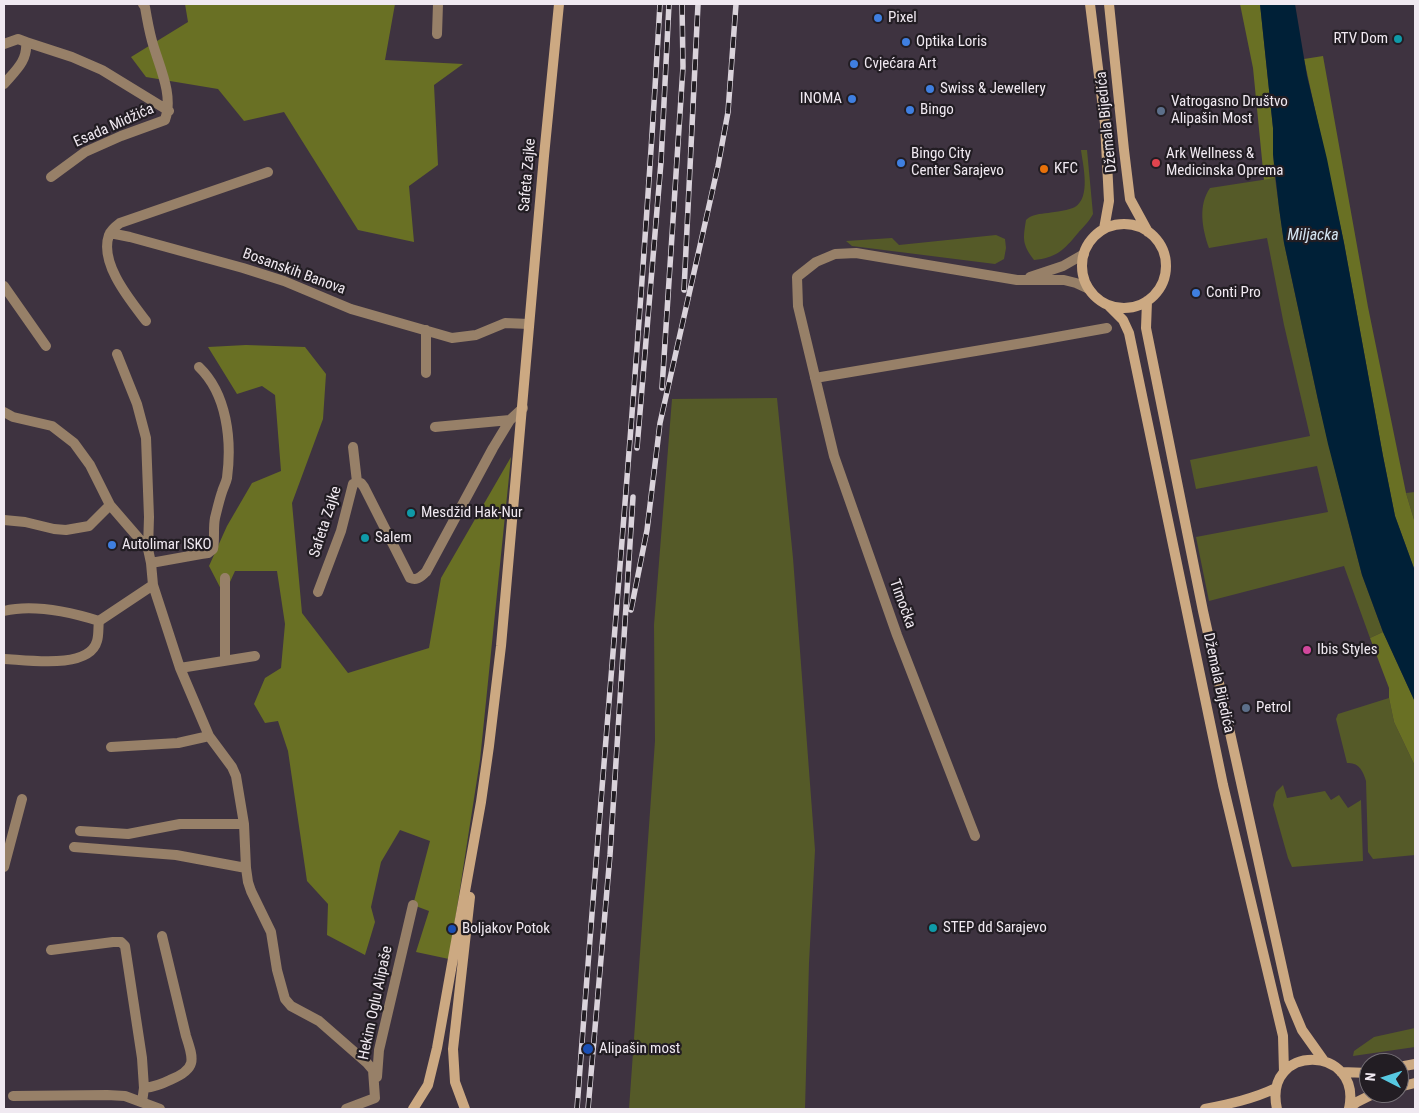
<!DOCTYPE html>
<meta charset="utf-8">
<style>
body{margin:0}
#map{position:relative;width:1419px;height:1113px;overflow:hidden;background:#3e3340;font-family:"Roboto Condensed",sans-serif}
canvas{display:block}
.frame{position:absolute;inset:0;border:5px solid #f0e9f1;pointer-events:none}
.north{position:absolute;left:1359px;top:1053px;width:50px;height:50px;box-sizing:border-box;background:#221d23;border:1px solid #746f75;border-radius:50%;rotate:275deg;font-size:14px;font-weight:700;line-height:20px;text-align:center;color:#f0e9f1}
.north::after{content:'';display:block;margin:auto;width:18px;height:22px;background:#57c9e2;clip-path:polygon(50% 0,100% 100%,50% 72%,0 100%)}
</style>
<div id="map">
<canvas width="1419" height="1113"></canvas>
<div class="frame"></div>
<div class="north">N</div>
</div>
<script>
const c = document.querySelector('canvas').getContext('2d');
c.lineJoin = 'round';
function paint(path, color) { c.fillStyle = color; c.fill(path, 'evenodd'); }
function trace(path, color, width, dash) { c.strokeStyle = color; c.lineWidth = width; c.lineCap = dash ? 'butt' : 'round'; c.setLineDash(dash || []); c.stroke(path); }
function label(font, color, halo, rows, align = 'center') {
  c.font = font + ' "Roboto Condensed",sans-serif'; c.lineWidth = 4.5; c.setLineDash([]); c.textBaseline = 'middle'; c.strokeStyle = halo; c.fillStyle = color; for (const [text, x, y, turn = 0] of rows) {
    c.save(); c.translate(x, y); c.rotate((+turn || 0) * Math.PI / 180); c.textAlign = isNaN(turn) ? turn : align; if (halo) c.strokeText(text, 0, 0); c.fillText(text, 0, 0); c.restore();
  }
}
const green = new Path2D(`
 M1081,150H1087L1093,214C1089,222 1083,227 1078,233C1064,250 1056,258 1034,260C1022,244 1023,239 1026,220C1032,214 1040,214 1048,213C1055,212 1070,210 1075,207C1091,197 1083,166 1081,150Z
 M1275,178L1284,243L1318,400L1345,510L1362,575L1383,632L1370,638L1344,566L1209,601L1196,537L1328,512L1317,466L1196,489L1190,460L1310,436L1284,325L1267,238L1209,248C1202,228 1198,205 1210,188Z
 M996,235L1005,239L1006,248L1004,259L995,264L852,246L846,241L892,238L899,245Z
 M777,398L793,558L815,850L809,963L805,1109H629L655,741L654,625L672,399Z
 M1415,492V523L1406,493Z
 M1389,698L1394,722L1415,766V855L1373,859L1368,852L1366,781C1363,771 1359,762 1347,763L1336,719L1338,714Z
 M1283,785L1287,798L1325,791L1331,800L1339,795L1348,808L1361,800L1363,861L1292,867L1288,858L1273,805L1276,792Z
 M1415,1028V1047L1353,1056L1354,1051L1374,1037Z`);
const forest = new Path2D(`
 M185,4H395L385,60L463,64L434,85L438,165L409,186L414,242L358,230L284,112L244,121L218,89L146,77L131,57L188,22Z
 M1240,4H1260L1273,128V154L1275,178L1264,180L1253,68Z
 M1323,56L1368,307L1406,493L1415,523V571L1395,516L1383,456L1344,243L1304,59Z
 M246,345L305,347L326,374L323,419L292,503L302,613L348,673L429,648L441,578L511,457L480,760L449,959L416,952L429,911L413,905L430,841L400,830L381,862L371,907L375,922L365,955L327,935L328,904L307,881L288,751L278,721L265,723L254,704L265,678L281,668L285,624L277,571H235L224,595L209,566L227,526L252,483L281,471L275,395L262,386L237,394L208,347Z
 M1383,632L1415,702V766L1394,722L1389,698V688L1370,638Z`);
const water = new Path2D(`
 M1260,4H1295L1307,76L1327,159L1344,243L1383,456L1395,516L1415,571V702L1383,632L1362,575L1328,444L1318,400L1284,243L1279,208L1273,154V128Z`);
const street = new Path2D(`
 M437,34L438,4
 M26,42L72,57L102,70L169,111
 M4,44L18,39L26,42C28,61 15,71 4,84
 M51,177L85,152L121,136L165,120C174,95 159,66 152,41C149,30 147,19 145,7L143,4
 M110,233L130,237L243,268L284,281L351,309L452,338L476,335L505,323L529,324
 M1030,277L1063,266L1084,254
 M4,286L46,346
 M146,321C130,300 99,263 109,235C111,230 116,226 120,223L268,172
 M117,354L137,404L146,438L149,517L148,549
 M426,373V330
 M815,378L1029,342L1107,328
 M4,412L13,417L52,426L74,443L90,465L110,505L148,549L151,563L153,585L180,668L209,736L232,767L236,776L244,824L246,868L248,882L251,891L271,932L277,970L285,999L291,1006L319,1021L367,1063L373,1070L375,1098
 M435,427L510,420
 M353,447L357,482
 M4,520L25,522L54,529L66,530L89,526L110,505
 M151,563L201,554L208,553L213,549C215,539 213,528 215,518C217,510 219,501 222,492C223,488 226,483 227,478C232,440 227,394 199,367
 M318,592L341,531L353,484L357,482L361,483L364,487L410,578C417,581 420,577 426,572L493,448L510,420L523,408
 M4,611C33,604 70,612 99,621
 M99,621L153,585
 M4,659C27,660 89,670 97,641C99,635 98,627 99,621
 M225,661V578
 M180,668L255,656
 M111,747L178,743L209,736
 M80,831L128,834L180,824H244
 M975,836L897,635L834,456L798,306L797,277L816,262L835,254L856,253L1017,280H1064L1076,283L1089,289
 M74,847L176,855L246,868
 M4,867L22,799
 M51,950L113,942H121L125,946L142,1058L144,1088L142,1102
 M377,1077L379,1050L413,905
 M144,1088C153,1087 162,1084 170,1080C197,1069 194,1060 186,1036L162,936
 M13,1096L107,1095L125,1096L160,1109
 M346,1109L375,1098`);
const secondary = new Path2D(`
 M1090,4L1105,124L1109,201L1104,229
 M1109,4L1124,150L1130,199L1148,232
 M1082 266a42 42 0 1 1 84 0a42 42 0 1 1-84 0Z
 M1147,301L1146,328L1203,611L1289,999L1302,1030L1324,1061
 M1109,306L1123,320L1129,333L1223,785L1283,1036L1284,1072
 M1399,1067L1415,1064
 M1341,1072L1369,1073
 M1399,1087L1415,1083
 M1349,1108L1357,1102L1375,1093
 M413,1109L428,1085L437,1048L481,802L489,746L501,646L544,156L559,4
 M465,1109L455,1082L453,1049L470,897
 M1205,1109C1229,1104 1253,1099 1276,1088
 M1277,1109C1262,1043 1363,1044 1349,1109`);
const rail = new Path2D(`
 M684,290L698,4
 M662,388L683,67L682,4
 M637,448L661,162L669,4
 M631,610L647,530L660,423L718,166L728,112L736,4
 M577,1109C604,741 639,373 660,4
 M588,1109L610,855L633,497`);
const markers = [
 [878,18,5,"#3f7fe0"],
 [1398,39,5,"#0f9aa8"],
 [906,42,5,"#3f7fe0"],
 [854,64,5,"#3f7fe0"],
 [930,89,5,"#3f7fe0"],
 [852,99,5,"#3f7fe0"],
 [910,110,5,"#3f7fe0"],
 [1161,111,5,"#5c6f8a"],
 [901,163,5,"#3f7fe0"],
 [1156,163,5,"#e0444e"],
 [1044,169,5,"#e8710a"],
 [1196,293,5,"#3f7fe0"],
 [411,513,5,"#0f9aa8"],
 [365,538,5,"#0f9aa8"],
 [112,545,5,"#3f7fe0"],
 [1307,650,5,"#d1479c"],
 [1246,708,5,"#5c6f8a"],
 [933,928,5,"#0f9aa8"],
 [452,929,5,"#1a4fb4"],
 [588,1049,6,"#1a4fb4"]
];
const poiNames = [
 ["Pixel",888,18],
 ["RTV Dom",1388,39,"right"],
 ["Optika Loris",916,42],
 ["Cvjećara Art",864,64],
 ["Swiss & Jewellery",940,89],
 ["INOMA",842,99,"right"],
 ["Vatrogasno Društvo",1171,102],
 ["Alipašin Most",1171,119],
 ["Bingo",920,110],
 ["Bingo City",911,154],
 ["Center Sarajevo",911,171],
 ["Ark Wellness &",1166,154],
 ["Medicinska Oprema",1166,171],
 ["KFC",1054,169],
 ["Conti Pro",1206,293],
 ["Mesdžid Hak-Nur",421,513],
 ["Salem",375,538],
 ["Autolimar ISKO",122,545],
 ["Ibis Styles",1317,650],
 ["Petrol",1256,708],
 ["STEP dd Sarajevo",943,928],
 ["Boljakov Potok",462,929],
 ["Alipašin most",599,1049]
];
const streetNames = [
 ["Džemala Bijedića",1107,122,-96],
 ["Esada Midžića",114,126,-24],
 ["Safeta Zajke",528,175,-85],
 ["Bosanskih Banova",294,272,20],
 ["Safeta Zajke",326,522,-72],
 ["Timočka",902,604,70],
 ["Džemala Bijedića",1218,683,78],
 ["Hekim Oglu Alipaše",376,1003,-78]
];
const waterNames = [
 ["Miljacka",1313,236]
];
paint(green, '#555a28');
paint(forest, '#697024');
paint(water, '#002037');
trace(street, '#978068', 10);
trace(secondary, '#cca982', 10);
trace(rail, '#dad3db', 5.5);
trace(rail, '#221d23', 4, [11]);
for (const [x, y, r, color] of markers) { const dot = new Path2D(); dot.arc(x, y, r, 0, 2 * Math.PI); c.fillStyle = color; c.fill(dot); trace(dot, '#221d23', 2); }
label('15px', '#f0e9f1', '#221d23', poiNames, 'left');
label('15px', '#f0e9f1', '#221d23', streetNames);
label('italic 16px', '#d3e3f1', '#221d23', waterNames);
</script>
